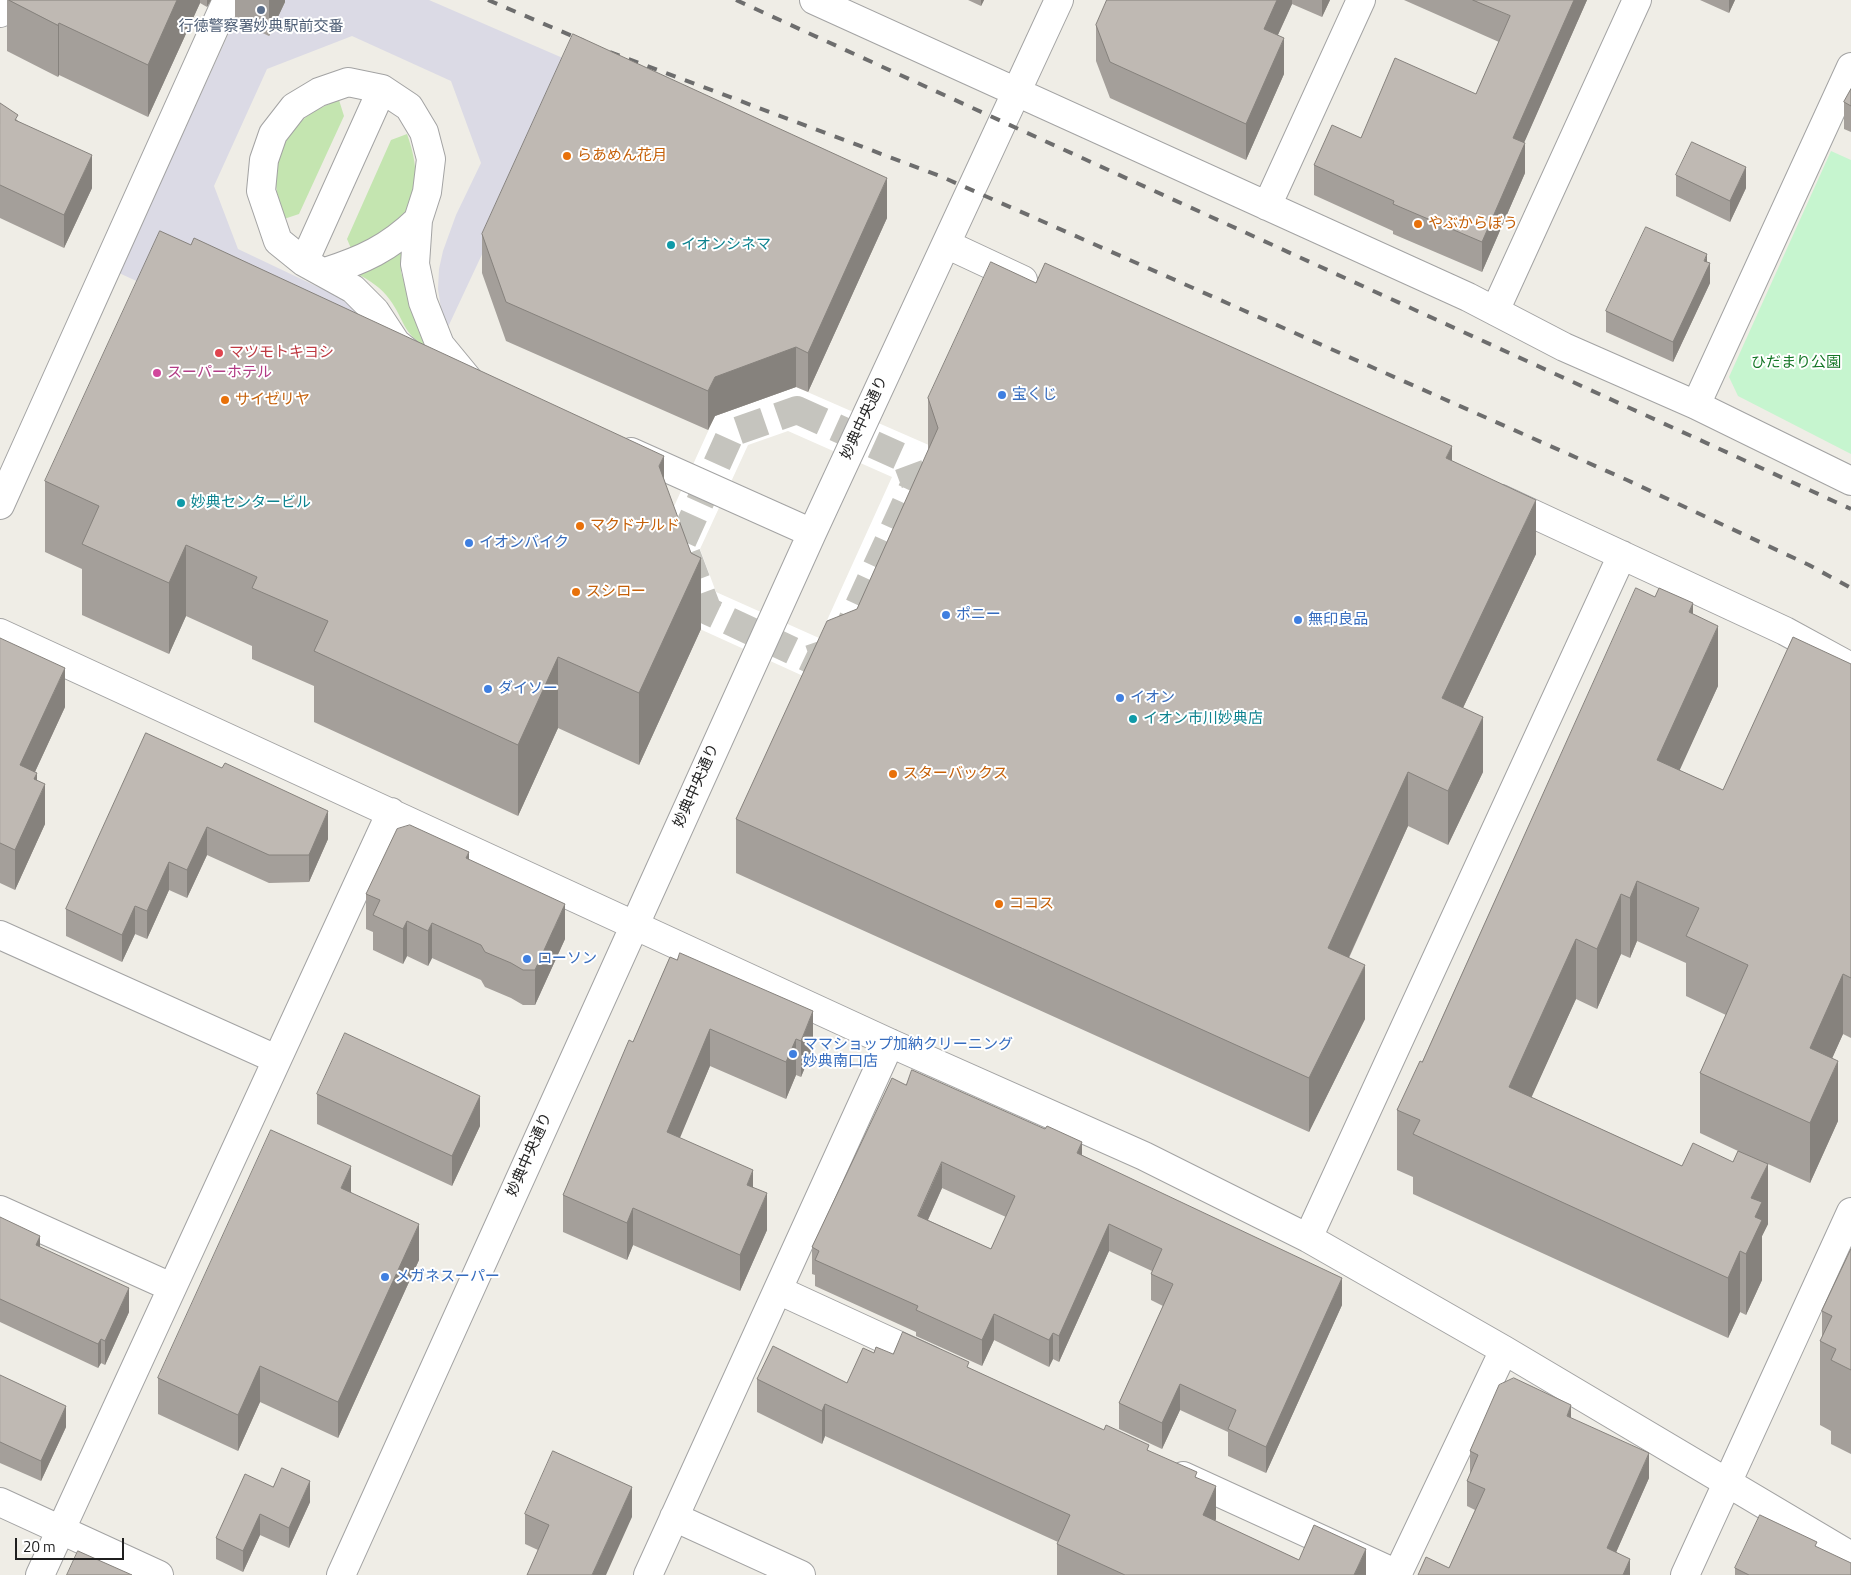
<!DOCTYPE html>
<meta charset="utf-8">
<style>
body{margin:0}
#map{position:relative;width:1851px;height:1575px;overflow:hidden;background:#efede6;font-family:"Titillium Web",sans-serif}
canvas{display:block}
.scale{position:absolute;left:15px;top:1538px;width:109px;height:22px;box-sizing:border-box;border:2px solid #1f1f1f;border-top:0;padding-left:6px;font-size:15px;line-height:18px;white-space:nowrap;color:#1f1f1f;-webkit-text-stroke:4px #fff;paint-order:stroke}
</style>
<div id="map">
<canvas width="1851" height="1575"></canvas>
<div class="scale">20 m</div>
</div>
<script>
const c = document.querySelector('canvas').getContext('2d');
c.lineJoin = 'round';
function paint(path, color) { c.fillStyle = color; c.fill(path, 'evenodd'); }
function trace(path, color, width, dash) { c.strokeStyle = color; c.lineWidth = width; c.lineCap = dash ? 'butt' : 'round'; c.setLineDash(dash || []); c.stroke(path); }
function label(font, color, halo, rows, align = 'center') {
  c.font = font + ' "Titillium Web","Noto Sans JP",sans-serif'; c.lineWidth = 4; c.setLineDash([]); c.textBaseline = 'middle'; c.strokeStyle = halo; c.fillStyle = color; for (const [text, x, y, turn = 0] of rows) {
    c.save(); c.translate(x, y); c.rotate((+turn || 0) * Math.PI / 180); c.textAlign = isNaN(turn) ? turn : align; if (halo) c.strokeText(text, 0, 0); c.fillText(text, 0, 0); c.restore();
  }
}
const grass = new Path2D(`
 M339,100L344,116L299,214L284,219C264,162 281,121 339,100Z
 M407,134C417,162 422,194 401,220C392,231 365,244 353,253L347,239L391,140Z
 M402,247L401,272L425,346C403,334 404,319 390,300C382,288 369,280 356,273Z`);
const park = new Path2D(`
 M1831,151L1851,160V454L1738,396L1729,377Z`);
const plaza = new Path2D(`
 M244,0L269,36L285,2L281,0H429L572,62L448,327L441,309L438,289L439,269L443,251L456,215L481,163L451,81L352,36L267,69L214,186L238,249L337,296L349,305L365,323L411,407L119,273Z`);
const pier = new Path2D(`
 M796,387L931,446L936,476L823,685L691,625L667,522L715,416ZM788,431L892,477L819,638L716,592L700,549L748,445Z`);
const minorTunnel = new Path2D(`
 M797,410L906,459L915,483L839,649L810,659L708,611L682,542L731,433Z`);
const minor = new Path2D(`
 M814,0L1468,297L1564,347L1696,405L1851,481
 M0,13L7,0
 M1267,206L1361,0
 M946,244L1023,280
 M304,262L382,89
 M325,272C363,260 389,248 418,220
 M1495,311L1637,0
 M411,355L396,343L375,311L353,289L304,262L278,241L261,191L264,160L273,134L294,107L319,92L348,82L382,89L409,107L424,132L431,159L427,192L418,220L415,264L423,302L440,345L468,379
 M1696,405L1851,67
 M631,452L812,533
 M1501,499L1785,631L1851,667
 M0,505L227,0
 M0,633L890,1043L1144,1156L1308,1238L1504,1350L1851,1556
 M0,935L276,1059
 M0,1210L171,1287
 M1308,1238L1622,555
 M778,1290L930,1360
 M1183,1476L1397,1574
 M0,1502L159,1575
 M674,1517L801,1575
 M40,1575L391,812
 M341,1575L812,533L1059,0
 M648,1575L890,1043
 M1397,1575L1504,1350
 M1685,1575L1851,1212`);
const rail = new Path2D(`
 M488,0L584,41
 M736,0L1851,509
 M610,52L940,176L1627,480L1809,565L1851,588`);
const wall = new Path2D(`
 M7,0H211L207,7L200,3L148,117L59,75L58,77L7,51Z
 M235,0H285V2L269,36L235,20Z
 M968,0H984L981,6Z
 M1107,0H1330L1322,17L1292,4L1278,35L1284,74L1246,160L1110,98L1096,61V25Z
 M1404,0H1587L1524,142L1525,173L1482,272L1393,234V231L1314,195V165L1361,138L1476,94L1499,42Z
 M1700,0H1735L1729,13Z
 M1851,89V132L1844,129V102Z
 M0,103L18,121L92,188L64,248L0,218Z
 M1676,175L1746,188L1730,222L1676,196Z
 M887,218L808,392L796,387L715,416L708,430L506,341L482,273V234Z
 M1707,262L1710,283L1673,362L1606,332V311Z
 M1036,283L1452,461L1536,554L1463,708L1483,772L1448,845L1408,826L1349,958L1365,1019L1309,1132L736,873V819L857,609L928,452V398Z
 M664,479L701,629L639,765L558,728L518,816L314,722V686L252,659V646L186,616L169,654L82,615V569L45,552V481Z
 M1693,614L1718,686L1679,770L1723,790L1851,664V1038L1843,1034L1832,1058L1838,1121L1810,1183L1768,1164V1224L1762,1236V1280L1746,1315L1740,1312L1728,1338L1413,1194V1177L1397,1170V1110L1422,1062ZM1637,941L1686,963V996L1726,1015L1700,1073V1133L1738,1151L1733,1162L1682,1166L1531,1097L1576,999L1597,1009L1621,954L1630,958Z
 M0,638L65,707L35,772L45,824L15,890L0,883Z
 M146,733L328,839L309,882L269,883L207,855L187,898L169,890L147,939L135,934L122,962L66,936V909Z
 M469,860L565,939L535,1005H523L511,998L485,987L481,980L432,958L428,966L407,956L403,964L373,950V932L366,929V894Z
 M670,957L813,1048L801,1077L796,1075L786,1099L710,1066L679,1138L753,1188L767,1230L740,1291L633,1245L627,1260L563,1232V1195L633,1042Z
 M906,1085L1082,1155L1342,1305L1266,1473L1228,1456V1432L1180,1410L1162,1449L1119,1429V1403L1163,1306L1151,1300V1274L1152,1271L1109,1251L1059,1362L1053,1359L1049,1367L994,1340L982,1366L916,1336V1332L815,1286V1275L812,1274V1247ZM942,1188L1006,1217L991,1249L928,1220Z
 M317,1094L480,1126L452,1186L317,1124Z
 M351,1192L419,1260L338,1438L260,1402L238,1451L158,1414V1378Z
 M0,1217L129,1312L105,1365L101,1363L98,1368L0,1322Z
 M1851,1249V1454L1831,1444V1431L1820,1425V1341L1822,1339V1311Z
 M874,1353L893,1354L969,1368L1149,1451L1197,1478L1216,1519L1215,1521L1299,1560L1366,1575H1057V1544L1058,1542L825,1436L822,1444L757,1412V1379L847,1383Z
 M0,1375L66,1427L41,1481L0,1463Z
 M1571,1418L1649,1478L1616,1552L1630,1575L1449,1568L1475,1510L1467,1506V1481L1470,1476V1451Z
 M273,1487L310,1502L289,1548L260,1535L243,1572L216,1559V1538Z
 M525,1514L632,1517L538,1550L525,1544Z
 M1817,1547L1851,1575H1735V1568Z`);
const shadedWall = new Path2D(`
 M177,0H200V3L148,117V65Z
 M207,0H211L207,7Z
 M269,0H285V2L269,36Z
 M981,0H984L981,6Z
 M1277,0H1292V4L1264,65V29Z
 M1322,0H1330L1322,17Z
 M1574,0H1587L1513,168V138Z
 M1729,0H1735L1729,13Z
 M59,23V75L58,77V25Z
 M1284,38V74L1246,160V124Z
 M1525,143V173L1482,272V242Z
 M92,155V188L64,248V215Z
 M1746,167V188L1730,222V201Z
 M887,178V218L808,392V353Z
 M1707,254V268L1710,263V283L1673,362V342Z
 M796,347V387L715,416L708,430V391L715,377Z
 M1452,446V500L1446,458Z
 M664,456V527L659,466Z
 M1536,500V554L1442,752V698Z
 M186,545V616L169,654V583Z
 M701,558V629L639,765V693Z
 M1693,603V663L1689,612Z
 M1718,626V686L1657,820V760Z
 M558,657V728L518,816V745Z
 M65,668V707L20,804V765Z
 M1483,717V772L1448,845V791Z
 M1408,772V826L1328,1003V948Z
 M37,773V802L45,784V824L15,890V850L34,779Z
 M328,811V839L309,882V855Z
 M207,827V855L187,898V870Z
 M469,852V887L466,858Z
 M169,862V890L147,939V911Z
 M1637,881V941L1630,958V898Z
 M1621,894V954L1597,1009V949Z
 M565,904V939L535,1005V970Z
 M135,906V934L122,962V935Z
 M407,921V956L403,964V929Z
 M432,923V958L428,966V931Z
 M1576,939V999L1509,1147V1087Z
 M1365,965V1019L1309,1132V1078Z
 M1843,974V1034L1810,1108V1048Z
 M813,1011V1048L801,1077V1041Z
 M710,1029V1066L667,1169V1132Z
 M796,1039V1075L786,1099V1062Z
 M1838,1061V1121L1810,1183V1123Z
 M480,1096V1126L452,1186V1156Z
 M1082,1142V1168L1077,1153Z
 M942,1162V1188L918,1242V1216Z
 M1768,1164V1224L1762,1236V1280L1746,1315V1254L1751,1198Z
 M351,1166V1203L341,1188Z
 M753,1170V1206L747,1185Z
 M767,1193V1230L740,1291V1255Z
 M633,1208V1245L627,1260V1223Z
 M419,1224V1260L338,1438V1402Z
 M1109,1224V1251L1059,1362V1336Z
 M40,1236V1260L36,1245Z
 M1740,1251V1312L1728,1338V1278Z
 M1342,1278V1305L1266,1473V1447Z
 M129,1288V1312L105,1365V1341Z
 M994,1314V1340L982,1366V1340Z
 M1053,1333V1359L1049,1367V1340Z
 M101,1339V1363L98,1368V1344Z
 M260,1366V1402L238,1451V1415Z
 M1180,1384V1410L1162,1449V1423Z
 M825,1404V1436L822,1444V1411Z
 M1571,1405V1431L1567,1416Z
 M66,1406V1427L41,1481V1461Z
 M1649,1453V1478L1607,1573V1548Z
 M310,1481V1502L289,1548V1528Z
 M1216,1486V1519L1203,1548V1515Z
 M632,1487V1517L606,1575H592Z
 M260,1514V1535L243,1572V1551Z
 M1366,1549V1575H1354Z
 M1630,1559V1575H1623Z`);
const building = new Path2D(`
 M9,0H177L148,65L59,23L58,25Z
 M1107,0H1277L1264,29L1284,38L1246,124L1110,62L1096,25Z
 M1473,0H1574L1513,138L1525,143L1482,242L1393,204L1394,201L1314,165L1332,125L1361,138L1395,58L1476,94L1510,16Z
 M573,34L887,178L808,353L796,347L715,377L708,391L506,302L482,234Z
 M1851,89V106L1844,102Z
 M0,103L18,115L15,120L92,155L64,215L0,185Z
 M1692,142L1746,167L1730,201L1676,175Z
 M1646,227L1707,254L1704,261L1710,263L1673,342L1606,311Z
 M160,231L191,245L194,238L664,456L659,466L691,553L701,558L639,693L558,657L518,745L314,651L328,621L252,588L257,577L186,545L169,583L82,544L99,506L45,481Z
 M991,262L1036,283L1045,263L1452,446L1446,458L1536,500L1442,698L1483,717L1448,791L1408,772L1328,948L1365,965L1309,1078L736,819L827,621L857,609L938,428L928,398Z
 M1636,588L1655,597L1659,588L1693,603L1689,612L1718,626L1657,760L1723,790L1793,637L1851,664V978L1843,974L1810,1048L1838,1061L1810,1123L1700,1073L1748,965L1686,936L1699,908L1637,881L1630,898L1621,894L1597,949L1576,939L1509,1087L1682,1166L1693,1143L1733,1162L1738,1151L1768,1164L1751,1198L1762,1202L1755,1217L1762,1220L1746,1254L1740,1251L1728,1278L1413,1134L1420,1120L1397,1110L1420,1061L1422,1062Z
 M0,638L65,668L20,765L37,773L34,779L45,784L15,850L0,843Z
 M146,733L222,768L225,763L328,811L309,855H269L207,827L187,870L169,862L147,911L135,906L122,935L66,909Z
 M410,825L469,852L466,858L565,904L535,970H523L511,963L485,952L481,945L432,923L428,931L407,921L403,929L373,915L380,900L366,894L397,829Z
 M680,953L813,1011L801,1041L796,1039L786,1062L710,1029L667,1132L753,1170L747,1185L767,1193L740,1255L633,1208L627,1223L563,1195L629,1040L633,1042L670,957L677,960Z
 M345,1033L480,1096L452,1156L317,1094Z
 M912,1070L1045,1129L1047,1126L1082,1142L1077,1153L1342,1278L1266,1447L1228,1429L1236,1410L1180,1384L1162,1423L1119,1403L1173,1284L1151,1274L1162,1249L1109,1224L1059,1336L1053,1333L1049,1340L994,1314L982,1340L916,1310L918,1306L815,1260L819,1251L812,1247L892,1078L906,1085ZM942,1162L1015,1196L991,1249L918,1216Z
 M271,1130L351,1166L341,1188L419,1224L338,1402L260,1366L238,1415L158,1378Z
 M0,1217L40,1236L36,1245L129,1288L105,1341L101,1339L98,1344L0,1299Z
 M1851,1249V1370L1831,1360L1836,1349L1820,1341L1832,1316L1822,1311Z
 M903,1332L969,1362L967,1367L1104,1430L1106,1425L1149,1445L1147,1450L1197,1472L1195,1477L1216,1486L1203,1515L1299,1560L1314,1525L1366,1549L1354,1575H1125L1057,1544L1070,1515L825,1404L822,1411L757,1379L773,1346L847,1383L863,1348L874,1353L876,1347L893,1354Z
 M0,1375L66,1406L41,1461L0,1442Z
 M1514,1378L1571,1405L1567,1416L1649,1453L1607,1548L1630,1559L1623,1575H1418L1426,1557L1449,1568L1485,1489L1467,1481L1478,1455L1470,1451L1499,1385Z
 M553,1451L632,1487L592,1575H527L549,1525L525,1514Z
 M282,1468L310,1481L289,1528L260,1514L243,1551L216,1538L245,1474L273,1487Z
 M1760,1515L1817,1542L1815,1546L1851,1563V1575H1749L1735,1568Z
 M78,1551L132,1575H67Z`);
const markers = [
 [261,10,5,"#5c6f8a"],
 [567,156,5,"#e8710a"],
 [1418,224,5,"#e8710a"],
 [671,245,5,"#0f9aa8"],
 [219,353,5,"#e0444e"],
 [157,373,5,"#d1479c"],
 [1002,395,5,"#3f7fe0"],
 [225,400,5,"#e8710a"],
 [181,503,5,"#0f9aa8"],
 [580,526,5,"#e8710a"],
 [469,543,5,"#3f7fe0"],
 [576,592,5,"#e8710a"],
 [946,615,5,"#3f7fe0"],
 [1298,620,5,"#3f7fe0"],
 [488,689,5,"#3f7fe0"],
 [1120,698,5,"#3f7fe0"],
 [1133,719,5,"#0f9aa8"],
 [893,774,5,"#e8710a"],
 [999,904,5,"#e8710a"],
 [527,959,5,"#3f7fe0"],
 [793,1054,5,"#3f7fe0"],
 [385,1277,5,"#3f7fe0"]
];
const serviceNames = [
 ["行徳警察署妙典駅前交番",261,27]
];
const foodNames = [
 ["らあめん花月",577,156],
 ["やぶからぼう",1428,224],
 ["サイゼリヤ",235,400],
 ["マクドナルド",590,526],
 ["スシロー",586,592],
 ["スターバックス",903,774],
 ["ココス",1009,904]
];
const cultureNames = [
 ["イオンシネマ",681,245],
 ["妙典センタービル",191,503],
 ["イオン市川妙典店",1143,719]
];
const healthNames = [
 ["マツモトキヨシ",229,353]
];
const parkNames = [
 ["ひだまり公園",1796,363]
];
const hotelNames = [
 ["スーパーホテル",167,373]
];
const shopNames = [
 ["宝くじ",1012,395],
 ["イオンバイク",479,543],
 ["ポニー",956,615],
 ["無印良品",1308,620],
 ["ダイソー",498,689],
 ["イオン",1130,698],
 ["ローソン",537,959],
 ["ママショップ加納クリーニング",803,1045],
 ["妙典南口店",803,1062],
 ["メガネスーパー",395,1277]
];
const streetNames = [
 ["妙典中央通り",865,418,-65],
 ["妙典中央通り",697,786,-66],
 ["妙典中央通り",530,1155,-66]
];
paint(grass, '#c4e5b0');
paint(park, '#c6f5cf');
paint(plaza, '#dbdae5');
paint(pier, '#fff');
trace(minorTunnel, '#c5c4be', 28, [28, 14]);
trace(minor, '#a3a3a3', 30);
trace(minor, '#fff', 28);
trace(rail, '#6d6d6d', 4, [10, 10]);
paint(wall, '#a49f9a');
paint(shadedWall, '#86827d');
paint(building, '#bfb9b3');
trace(building, '#86827d', 1);
for (const [x, y, r, color] of markers) { const dot = new Path2D(); dot.arc(x, y, r, 0, 2 * Math.PI); c.fillStyle = color; c.fill(dot); trace(dot, '#fff', 2); }
label('15px', '#4e5e75', '#fff', serviceNames);
label('15px', '#c56008', '#fff', foodNames, 'left');
label('15px', '#0d838f', '#fff', cultureNames, 'left');
label('15px', '#be3a42', '#fff', healthNames, 'left');
label('15px', '#147626', '#fff', parkNames);
label('15px', '#b23c85', '#fff', hotelNames, 'left');
label('15px', '#366cbe', '#fff', shopNames, 'left');
label('15px', '#1f1f1f', '#fff', streetNames);
</script>
